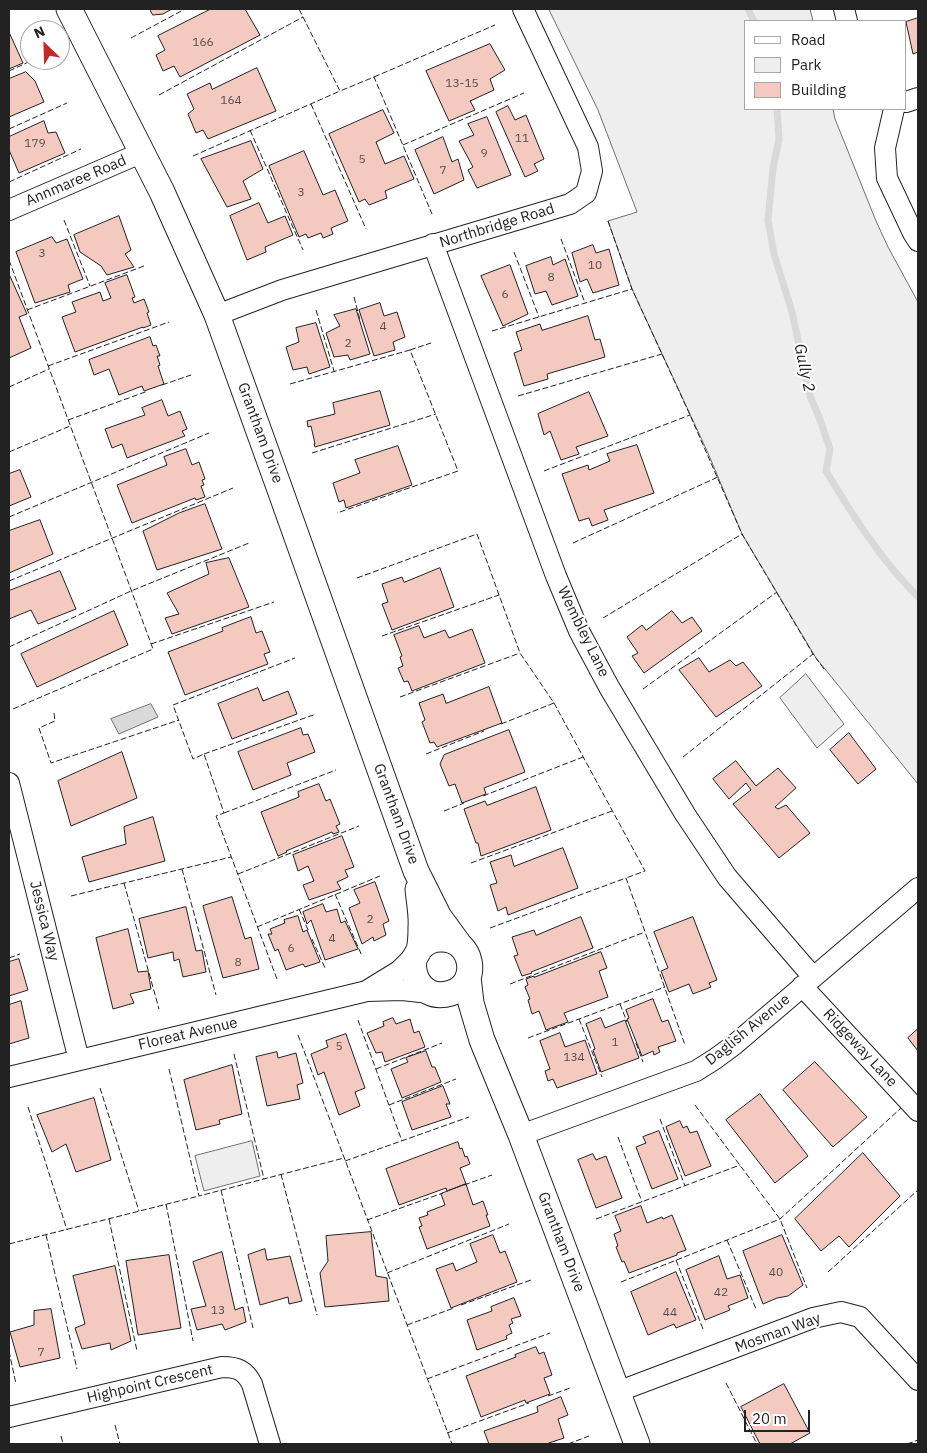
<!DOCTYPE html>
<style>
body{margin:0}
#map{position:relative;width:927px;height:1453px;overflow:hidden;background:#fff;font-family:"IBM Plex Sans",sans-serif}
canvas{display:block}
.frame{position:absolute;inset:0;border:10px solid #222;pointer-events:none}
.legend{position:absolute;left:744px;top:20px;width:162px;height:90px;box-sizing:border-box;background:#fff;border:1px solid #a7a7a7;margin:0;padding:6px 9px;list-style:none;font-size:15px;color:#222}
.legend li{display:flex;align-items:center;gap:10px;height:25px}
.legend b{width:25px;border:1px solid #a7a7a7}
.north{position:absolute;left:20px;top:20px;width:50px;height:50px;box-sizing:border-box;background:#fff;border:1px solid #a7a7a7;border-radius:50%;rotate:336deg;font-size:14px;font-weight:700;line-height:20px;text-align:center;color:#222}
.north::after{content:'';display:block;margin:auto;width:18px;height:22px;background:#c62828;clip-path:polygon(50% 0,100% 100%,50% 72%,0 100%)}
.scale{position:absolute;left:744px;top:1410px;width:66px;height:22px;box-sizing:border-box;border:2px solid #222;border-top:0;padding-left:6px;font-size:15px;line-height:18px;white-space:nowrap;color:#222;-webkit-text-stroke:4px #fff;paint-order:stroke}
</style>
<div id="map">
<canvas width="927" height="1453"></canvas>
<div class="frame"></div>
<ul class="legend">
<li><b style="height:6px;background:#fff"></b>Road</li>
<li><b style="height:14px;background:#eee"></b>Park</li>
<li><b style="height:14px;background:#f3c9c0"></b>Building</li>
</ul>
<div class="north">N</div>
<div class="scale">20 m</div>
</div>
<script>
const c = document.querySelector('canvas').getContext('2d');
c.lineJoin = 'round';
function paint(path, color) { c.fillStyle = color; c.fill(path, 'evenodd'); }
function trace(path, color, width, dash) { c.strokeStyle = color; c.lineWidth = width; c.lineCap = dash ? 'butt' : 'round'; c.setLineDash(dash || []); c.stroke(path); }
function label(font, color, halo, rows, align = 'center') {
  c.font = font + ' "IBM Plex Sans",sans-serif'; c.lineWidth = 4; c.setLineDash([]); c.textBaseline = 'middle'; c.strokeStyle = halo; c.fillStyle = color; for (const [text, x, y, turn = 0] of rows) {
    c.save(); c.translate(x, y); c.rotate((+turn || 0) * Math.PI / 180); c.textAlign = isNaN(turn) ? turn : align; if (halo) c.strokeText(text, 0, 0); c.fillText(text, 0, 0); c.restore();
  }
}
const green = new Path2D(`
 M549,9H810L813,21H746V109H833L835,119L876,221L888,247L918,302V784L816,658L742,534L708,453L632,289L608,221L637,212L598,110Z
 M806,674L844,724L817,748L780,698Z
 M252,1141L260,1176L204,1191L195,1156Z`);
const water = new Path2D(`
 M151,704L158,717L119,734L111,719Z`);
const stream = new Path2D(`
 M748,9L754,21
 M777,109L779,139L773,168L768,220L774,254L792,312L810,396L819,417L830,449L826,471C853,516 881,560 918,597`);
const building = new Path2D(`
 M150,9H172L163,14L153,15Z
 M211,9H245L260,35L180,77L174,66L163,71L156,55L165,50L158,36Z
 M918,18V52L913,54L906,22Z
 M9,32L23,63L9,69Z
 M490,44L505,70L490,79L494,90L470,101L475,110L449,121L426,71Z
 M257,68L276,111L208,139L203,130L196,133L188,114L194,109L187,94L210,83L212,89Z
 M26,72L35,81L44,102L9,117V79Z
 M508,106L515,120L526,115L544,159L534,164L538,171L525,177L496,112Z
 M383,110L394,133L376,142L385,164L404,156L414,179L385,191L387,198L369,205L365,199L359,202L329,134Z
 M487,117L511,175L477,188L468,170L473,167L459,141L474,135L468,124Z
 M44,121L48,133L56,132L65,153L19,173L9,150V137Z
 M443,137L452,162L458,159L464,180L434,194L415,150Z
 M251,141L263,169L243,181L251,199L227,207L201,159Z
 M304,151L323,195L335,190L348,221L331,228L333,234L323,238L321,233L308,238L306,234L299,237L269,166Z
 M259,203L268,223L285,216L293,235L265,247L266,252L247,260L230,216Z
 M119,216L131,250L125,254L134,267L107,275L101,266L80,252L74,235Z
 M52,237L56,243L67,239L83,279L68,285L70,292L35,303L16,252Z
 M593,245L596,253L609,249L619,285L593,293L587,279L580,282L572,253Z
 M551,257L553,265L565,259L578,296L552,305L546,291L535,294L526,266Z
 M510,265L528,314L503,326L481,276Z
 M9,274L27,314L19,317L31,348L9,358Z
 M127,275L135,297L132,298L134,303L144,299L149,312L147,313L151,325L143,328V327L75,352L62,317L76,312L72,302L100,292L103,301L111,298L105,283Z
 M380,303L384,316L397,312L405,337L393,342L395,350L374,356L359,310Z
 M356,309L370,354L350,360L348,355L334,357L326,333L340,326L334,315Z
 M588,316L595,340L600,339L605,357L547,374L548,379L524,386L514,353L522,350L516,332L540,324L542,330Z
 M316,323L330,367L309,374L307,367L293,370L286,347L299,342L296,328Z
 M150,337L153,346L156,345L160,356H157L160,365L158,366L164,384L144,391L142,386L119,395L109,369L94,375L89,360Z
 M380,391L390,425L315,447L314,444H315L311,426L308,427L307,421L335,414L333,403Z
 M589,392L608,436L576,447L579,454L561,460L550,431L544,435L538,414Z
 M162,400L168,416L180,411L187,429L182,431L185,436L127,458L122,444L112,448L105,429L145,415L142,408Z
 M637,445L654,493L604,510L608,520L592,526L589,518L579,521L562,474L588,465L589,470L610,461L607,454Z
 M398,446L412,485L346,508L344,500L339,502L333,483L360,473L355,460Z
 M186,449L192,465L199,462L205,479L202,480L204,485L201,486L205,497L196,500L195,498L132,523L117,485L167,465L164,457Z
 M20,470L31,497L9,506V474Z
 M205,504L222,549L157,570L143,531L179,513Z
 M40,520L53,554L9,573V531Z
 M229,558L249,607L172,634L165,618L179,614L167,593L209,574L206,563Z
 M440,568L454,607L392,630L382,604L388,602L382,584L402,577L404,582Z
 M60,571L76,609L38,624L31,610L9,619V591Z
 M114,611L128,645L37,687L21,654Z
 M672,611L682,623L692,617L702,631L644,673L632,656L638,653L627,637L642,625L646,630Z
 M251,617L256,633L262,631L270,652L264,654L268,664L185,695L168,652L223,631L222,628Z
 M419,626L424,638L445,630L449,638L472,629L485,663L412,691L408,681L404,682L398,668L403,666L400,657L402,656L394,635Z
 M699,658L709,672L730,660L736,666L743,662L762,686L716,717L679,670Z
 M489,687L502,723L437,747L434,742L430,743L422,722L425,720L419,703L443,694L446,703Z
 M258,688L263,701L288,691L297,714L232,739L218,704Z
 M301,728L303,735L308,734L315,752L287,763L291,775L253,790L238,752Z
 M509,730L525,772L484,788L486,794L462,803L455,784L449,786L440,764L444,755Z
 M849,733L876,769L858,784L830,750Z
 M122,752L137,798L71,826L58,781Z
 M736,761L756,786L778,768L796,788L775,807L778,809L786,805L810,833L779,858L733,804L751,790L746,783L729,799L713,779Z
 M319,784L326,801L330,799L340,824L336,826L339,832L333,834L332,832L286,851L287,852L278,856L261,812L299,797L298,792Z
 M536,787L551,830L481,856L478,843H476L464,809L485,801L487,805Z
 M153,817L165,861L89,882L82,857L126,844L124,827Z
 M342,836L354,867L345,870L348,877L337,882L341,889L309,900L303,885L314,881L308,866L298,871L293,855Z
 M563,848L578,888L508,915L506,907L498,911L490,885L497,883L490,862L511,855L514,866Z
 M375,882L389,921L383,924L386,935L374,941L373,937L362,944L349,908L360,903L354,890Z
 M232,897L245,939L251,937L259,969L223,978L203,906Z
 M323,904L326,912L337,909L341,923L345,921L358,949L325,960L311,920L307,924L303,912Z
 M186,907L196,951L202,950L206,972L183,977L179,959L174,961L173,952L148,958L139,919Z
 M298,916L303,932L307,930L320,962L305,967L303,964L286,970L278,949L275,951L268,934H272L270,929L285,923L284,920Z
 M581,917L593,948L531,972L532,973L522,976L514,956L518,955L512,937L534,930L536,935Z
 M693,917L717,980L709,983L711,987L693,994L689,984L669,992L661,971L668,968L654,932Z
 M128,929L138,972L148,971L151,989L130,994L134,1003L113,1009L96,938Z
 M601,952L607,968L599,971L608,997L564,1013L568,1022L546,1030L539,1011L532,1014L528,1000L530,999L525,987L528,985L526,979L534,976V977Z
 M19,959L28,990L9,996V962Z
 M653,999L662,1022L668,1020L676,1041L658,1047L660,1052L654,1055L653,1051L642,1056L627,1019L629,1018L626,1010Z
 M21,1001L29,1038L9,1044V1005Z
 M393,1018L396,1024L410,1019L414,1033L419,1031L425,1047L385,1062L382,1052L376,1053L367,1033L384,1026L383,1022Z
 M601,1018L605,1028L625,1020L639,1058L601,1072L593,1050L595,1049L586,1024Z
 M918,1029V1051L908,1038Z
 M560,1033L565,1047L585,1040L597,1074L557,1088L553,1079L548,1081L545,1071L550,1069L540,1041Z
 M346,1034L365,1088L355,1092L360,1106L339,1115L324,1072L318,1075L311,1054L328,1047L326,1041Z
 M426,1051L432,1067H435L441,1082L402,1098L391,1069L408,1062L406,1058Z
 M277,1052L278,1058L296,1053L303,1083L297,1085L300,1099L267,1106L256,1057Z
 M815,1062L867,1117L833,1147L783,1090Z
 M232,1065L242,1114L219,1120L220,1124L196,1130L184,1080Z
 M443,1086L450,1104H446L451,1117L412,1130L402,1102Z
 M760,1094L808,1156L775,1183L726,1120Z
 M94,1098L111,1160L76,1172L66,1144L52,1152L37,1115Z
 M680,1121L683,1128L687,1126L690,1133L697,1131L711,1166L685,1176L666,1127Z
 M659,1131L678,1179L652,1189L636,1147L646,1143L643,1137Z
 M458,1142L460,1149L462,1148L465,1157L467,1156L470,1164L460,1168L466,1184L447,1191L446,1188L399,1205L386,1169Z
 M863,1153L900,1196L849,1247L839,1236L821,1251L795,1219Z
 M593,1154L596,1160L606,1156L622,1198L596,1208L578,1160Z
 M466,1184L473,1205L483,1201L488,1215H486L490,1226L427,1249L419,1227L422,1226L419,1218L428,1215L427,1212L445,1205L441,1194Z
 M641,1206L647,1223L662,1217L663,1219L672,1215L686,1250L677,1253V1255L629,1273L624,1261L622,1262L616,1247L618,1246L614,1234L621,1231L615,1216Z
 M371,1232L376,1276L387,1278L389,1301L325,1307L320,1273L328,1261L326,1236Z
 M493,1235L500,1253L505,1251L517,1282L451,1308L436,1269L453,1263L456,1271L477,1262L470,1244Z
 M782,1235L803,1285L788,1296L777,1298L763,1304L743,1251Z
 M265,1249L267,1260L290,1256L302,1301L289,1304L288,1297L260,1305L248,1255Z
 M222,1252L235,1310L243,1307L246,1322L225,1330L222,1324L197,1330L191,1309L206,1306L193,1262Z
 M169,1255L181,1328L138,1335L126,1261Z
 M719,1256L727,1279L740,1275L748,1298L728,1306L730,1310L705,1320L686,1270Z
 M115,1266L131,1341L111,1350L110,1343L82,1349L75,1328L85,1324L73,1276Z
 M676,1272L696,1320L676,1328L674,1324L648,1335L631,1292Z
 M514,1298L521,1316L511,1319L513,1323L509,1325L512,1333L506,1336L507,1339L477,1350L467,1320L492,1311L491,1307Z
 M51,1309L60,1358L20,1367L10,1332L34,1325V1311Z
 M536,1347L539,1354L544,1352L552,1375L544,1378L550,1394L526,1403L525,1400L481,1417L466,1376L516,1357L515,1355Z
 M784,1384L810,1433L790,1444H760L741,1407Z
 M561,1397L568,1415L558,1419L564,1438L546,1444H489L484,1431L538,1412L537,1407Z`);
const minor = new Path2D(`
 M844,9L847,21
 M906,102L918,98
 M894,109L885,148L887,178L913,233L918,241
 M9,210L143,152
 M433,244L556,576L579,631L609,687L685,814L727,877L813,977
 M217,315L282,290L570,204L586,193L592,171L588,147L523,9
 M9,783L79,1060
 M802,986L918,1111
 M368,990L399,971L415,955
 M9,1077L367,991L402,990L430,993
 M521,1135L696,1071L715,1059L734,1045L918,888
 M617,1392L813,1318L841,1312L860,1317L918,1380
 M9,1417L222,1367C237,1367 245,1370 252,1384L270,1444`);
const tertiary = new Path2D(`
 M69,9L162,192L217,315L279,487L416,871L439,917L458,943
 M418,889C419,901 422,915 421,927C421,934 421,943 419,950C418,953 415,956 414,960C412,972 417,986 429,992C436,996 444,995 451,993C481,984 473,938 441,939C432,939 424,943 419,950
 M468,977L471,1003L482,1040L521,1135L637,1444`);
const fence = new Path2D(`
 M299,9L340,91L374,77L432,214
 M131,38L185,9
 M9,71L33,60
 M374,77L495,25
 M159,95L303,17
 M311,104L366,229
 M9,129L67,103
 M250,130L303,250
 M403,145L524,93
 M193,156L340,91
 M9,182L81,149
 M64,220L90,286
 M608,221L632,289L690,415L742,534L813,654
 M561,239L585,303
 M514,252L539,317
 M9,260L153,649L13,709
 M354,297L360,320
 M27,310L144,266
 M316,310L334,371
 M492,331L632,289
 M410,350L431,343
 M48,366L169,322
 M290,384L410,350L458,471L337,513
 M162,385L191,375
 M9,387L49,369
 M518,396L662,354
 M68,420L148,391
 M9,452L70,426
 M312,453L436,414
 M544,471L690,415
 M9,517L209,433
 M573,543L718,477
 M357,578L477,534L520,653L554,703L645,871L626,878
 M9,581L233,488
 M603,618L742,534
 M382,636L499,595
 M151,644L274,602
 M9,647L131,591L249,543
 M643,689L777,592
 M400,697L520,653
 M54,713L55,721L39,728L51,763L179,720
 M501,724L554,703
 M204,754L316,714
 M426,754L484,731
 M683,757L813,654L824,669
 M483,796L583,757
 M444,811L464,803
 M224,813L336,770
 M471,863L612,811
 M182,869L216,995
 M238,874L359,826
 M124,883L159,1009
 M335,894L362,956
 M71,896L231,857
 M299,909L309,932
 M257,927L380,876
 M490,928L626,878L685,1045
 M312,939L325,968
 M9,958L20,954
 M277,979L216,816L224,813L204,754L193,759L173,705L295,658
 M510,984L645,932
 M620,1004L627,1022
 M579,1019L602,1077
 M358,1020L402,1141
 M298,1035L452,1444
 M528,1038L665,987
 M636,1043L643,1062
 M234,1054L264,1179
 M169,1069L199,1196L344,1158
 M376,1069L442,1043
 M100,1088L139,1211
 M389,1105L456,1079
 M695,1105L780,1219L807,1288
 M28,1107L67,1230
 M660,1119L685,1186
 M618,1137L642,1202
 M345,1161L469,1117
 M281,1174L317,1315
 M464,1185L492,1175
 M221,1190L253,1328
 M166,1204L193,1341
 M109,1219L137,1351
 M596,1219L740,1165
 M367,1220L443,1193
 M46,1235L77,1369
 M727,1240L756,1309
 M9,1244L199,1196
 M676,1260L703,1329
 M828,1272L918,1190
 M387,1273L509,1224
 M621,1282L780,1219L901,1108
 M461,1305L531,1280
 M407,1325L454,1308
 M9,1351L16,1384
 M427,1379L550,1333
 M726,1383L757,1444
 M548,1396L570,1388
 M115,1425L120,1444
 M447,1433L529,1403
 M61,1436L63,1444
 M568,1444L589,1436
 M907,1444L918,1440`);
const numberNames = [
 ["166",203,43],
 ["13-15",462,84],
 ["164",231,101],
 ["11",522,139],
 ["179",35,144],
 ["9",484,154],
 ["5",362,160],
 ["7",443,171],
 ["3",301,193],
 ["3",42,254],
 ["10",595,266],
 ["8",551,278],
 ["6",505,295],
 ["4",383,327],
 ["2",348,344],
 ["2",370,920],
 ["4",332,939],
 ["6",291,949],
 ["8",238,963],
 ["1",615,1043],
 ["5",339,1047],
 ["134",574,1058],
 ["40",776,1273],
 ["42",721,1293],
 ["13",218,1311],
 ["44",670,1313],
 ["7",41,1353]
];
const streetNames = [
 ["Annmaree Road",76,181,-23],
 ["Northbridge Road",497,226,-17],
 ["Grantham Drive",260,433,70],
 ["Wembley Lane",583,632,64],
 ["Grantham Drive",396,814,70],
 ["Jessica Way",44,921,76],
 ["Daglish Avenue",748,1030,-39],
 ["Floreat Avenue",188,1034,-13],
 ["Ridgeway Lane",860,1048,47],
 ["Grantham Drive",561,1242,69],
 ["Mosman Way",778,1333,-20],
 ["Highpoint Crescent",150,1384,-13]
];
const waterNames = [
 ["Gully 2",804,368,78]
];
paint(green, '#eee');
trace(green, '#6f6f6f', 1);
paint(water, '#d9d9d9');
trace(water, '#6f6f6f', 1);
trace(stream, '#d9d9d9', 7);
paint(building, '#f3c9c0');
trace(building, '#222', 1);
trace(minor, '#222', 22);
trace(tertiary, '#222', 27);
trace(minor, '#fff', 20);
trace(tertiary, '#fff', 25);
trace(fence, '#222', 1, [6, 2.5]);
label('12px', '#564c4a', null, numberNames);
label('15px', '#222', '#fff', streetNames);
label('italic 16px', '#222', '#fff', waterNames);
</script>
